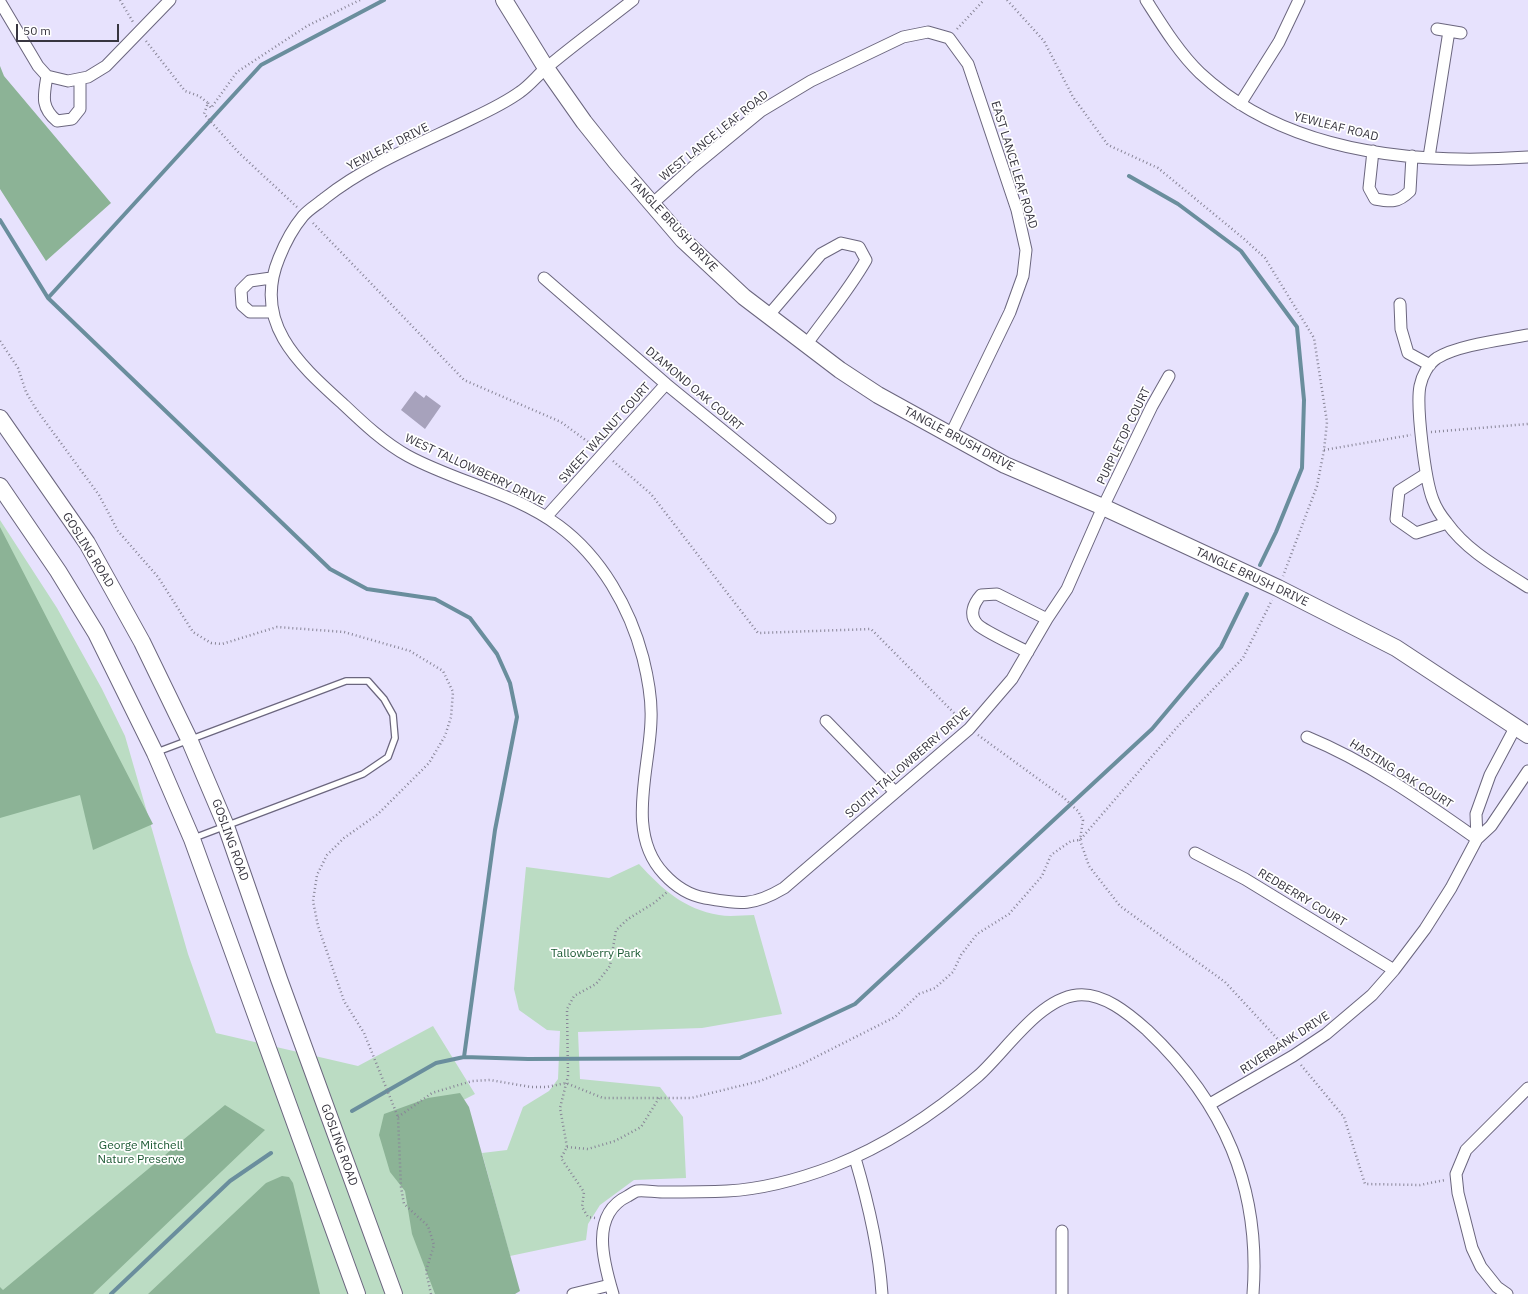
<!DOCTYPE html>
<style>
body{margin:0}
#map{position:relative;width:1528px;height:1294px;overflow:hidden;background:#e7e2fd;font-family:"IBM Plex Sans",sans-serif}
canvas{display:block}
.scale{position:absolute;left:16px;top:24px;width:103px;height:18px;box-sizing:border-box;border:2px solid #383640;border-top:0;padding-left:5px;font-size:12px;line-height:14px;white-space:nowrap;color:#383640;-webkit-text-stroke:3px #fff;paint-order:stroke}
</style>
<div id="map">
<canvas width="1528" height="1294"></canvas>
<div class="scale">50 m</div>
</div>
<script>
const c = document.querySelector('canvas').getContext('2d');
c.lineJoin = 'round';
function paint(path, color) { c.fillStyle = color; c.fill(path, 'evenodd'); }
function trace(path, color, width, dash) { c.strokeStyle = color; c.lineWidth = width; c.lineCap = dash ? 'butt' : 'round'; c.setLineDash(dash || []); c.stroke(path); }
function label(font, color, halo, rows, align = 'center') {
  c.font = font + ' "IBM Plex Sans",sans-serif'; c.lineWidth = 3.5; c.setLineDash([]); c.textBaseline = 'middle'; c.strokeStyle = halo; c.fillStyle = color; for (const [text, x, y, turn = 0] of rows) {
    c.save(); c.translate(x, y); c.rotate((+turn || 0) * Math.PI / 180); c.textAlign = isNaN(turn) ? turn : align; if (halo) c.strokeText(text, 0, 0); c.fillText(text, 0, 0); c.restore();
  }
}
const green = new Path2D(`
 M0,520L57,608L102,689L125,736L188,954L216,1033L358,1066L433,1026L475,1094L444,1110L499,1294H0Z
 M639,864C663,890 684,909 719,915C730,917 743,915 754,915L782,1014L702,1028L578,1032L580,1079L660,1087L683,1117L686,1178L634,1180L600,1205L588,1224L586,1240L510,1256L482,1153L507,1150L523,1107L549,1091L558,1079L560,1031L547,1030L519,1010L514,989L526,867L609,878Z`);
const forest = new Path2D(`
 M0,66L4,76L111,203L46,261L0,189Z
 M0,527L153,824L93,850L80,795L0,818Z
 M460,1093L469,1107L520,1291L515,1294H435L412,1234L405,1191L390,1172L379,1135L384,1114L428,1098Z
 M225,1105L265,1130L93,1294H0V1287L3,1290Z
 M282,1176L289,1177L293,1183L320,1294H148L266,1183Z`);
const stream = new Path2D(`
 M1129,176L1178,204L1241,251L1297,327L1304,400L1302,468L1276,532L1260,565
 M0,220L48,298L330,569L367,589L435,599L470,618L497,654L510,683L517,717L495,830L464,1057
 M48,298L261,65L384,0
 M352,1111L436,1063L464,1057L528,1059L740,1058L855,1004L1152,729L1221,647L1247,594
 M111,1294L230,1181L271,1153`);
const building = new Path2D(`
 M415,391L424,398L426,395L441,406L425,429L401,410Z`);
const path = new Path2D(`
 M120,0L133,22
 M1007,0L1044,41L1073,97L1108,145L1158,168L1243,238L1265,258L1314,338L1327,422L1324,450L1317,486L1283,576
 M957,29L984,0
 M146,41L185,91L199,96L208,103L204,114L239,153L297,207
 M208,103L211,108L237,72L307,26L360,0
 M313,223L464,380L561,422L595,447
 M0,341L18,368L26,392L36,409L99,495L118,531L158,577L193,632L211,643L222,644L277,627L344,632L410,651L443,671L453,692L451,717L445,736L429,763L378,814L344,838L327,855L317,875L313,901L318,926L344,1001L364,1033L398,1117L401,1187L404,1204L428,1226L434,1245L426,1271L431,1294
 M1431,432L1528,424
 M1324,450L1411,435
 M613,461L651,494L758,633L871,629L961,720
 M978,735L1063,797L1078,811L1083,820L1080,840L1089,866L1120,906L1225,982L1285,1047
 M1301,1065L1344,1117L1365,1184L1420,1185L1445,1180
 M398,1117L432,1093L472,1081L490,1080L531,1087H547L566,1083L603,1098H691L760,1081L800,1065L895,1017L919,994L935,988L953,972L961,955L977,934L1009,914L1042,876L1051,855L1071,841L1080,840L1179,725L1243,658L1272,600
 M567,1147L588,1149L615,1141L641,1127L659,1098
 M595,1218L588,1217L582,1207L584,1192L561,1158L567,1147L560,1108L568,1076L567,1009L574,996L596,984L610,966L616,930L628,919L654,903L667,892`);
const lane = new Path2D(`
 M157,752L346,681H368L384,699L393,715L395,738L388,757L363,774L194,838`);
const street = new Path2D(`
 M633,0C604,23 573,45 545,69C537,76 529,86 520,92C505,103 488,111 471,119C422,143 368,164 325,198C318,204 309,209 303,216C293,228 285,243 279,258C252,323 299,364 343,404C362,422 384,443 408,456C456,482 515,493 559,526C601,557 630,608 643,658C648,678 652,700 651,720C650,769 625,833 664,874C675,886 688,895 705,898C740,904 752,907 784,888L969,729L1012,679L1047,619L1067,589L1103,507L1152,406L1169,376
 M1146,0C1162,25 1179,53 1200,73C1286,153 1416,165 1528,157
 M0,2L38,66L47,76L68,81L88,77L106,66L170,0
 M1437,29L1461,33
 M47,76C44,95 40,107 57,121L72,119L80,109V79
 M1240,104L1279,42L1299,0
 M1373,151L1369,188L1375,199C1391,202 1398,203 1410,191L1412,156
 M1429,157L1449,31
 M652,204L693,167L761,111L811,81L903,37L928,32L949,38L968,64L1017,210L1026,250L1023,276L1010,312L950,436
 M271,278L250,281L241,290L242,305L250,312H272
 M544,278L666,384L830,518
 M1400,304L1401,329L1408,353L1430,365
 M768,316L821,254L841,243L859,247L866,260C849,290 826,317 806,345
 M1528,335C1502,340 1458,345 1437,358C1428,364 1422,376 1420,386C1416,406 1425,480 1433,500C1436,508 1442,517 1447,523C1468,552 1499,568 1528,587
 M1426,474L1399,491L1396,519L1416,533L1447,523
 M546,517L666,384
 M1028,652C1016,646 986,632 978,625C968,615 974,603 981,595L997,594L1047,619
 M826,721L895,792
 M1307,737C1368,762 1423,801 1477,839
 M1477,839L1476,814L1490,775L1516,726
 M1195,853L1245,879L1394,970
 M1210,1104L1293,1056L1326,1034L1372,995L1394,970L1425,929L1451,888L1477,839L1491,826L1528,771
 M855,1158C868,1202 879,1247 882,1294
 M1062,1231V1294
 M573,1294L610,1285
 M613,1294C603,1261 590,1214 628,1196C631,1194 634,1192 637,1191C644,1190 654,1192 662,1192C684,1192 706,1192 727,1191C764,1189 800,1179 834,1166C887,1145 935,1113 978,1076C1005,1052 1039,999 1077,995C1103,992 1129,1014 1147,1030C1224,1103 1261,1187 1253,1294
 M1507,1294L1497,1287L1481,1267L1472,1248L1458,1193L1456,1174L1466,1150L1528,1088`);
const secondary = new Path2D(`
 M504,0L546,68L584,122L616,162L683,240L744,297L840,370L878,395L1005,465L1103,507L1278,588L1396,648L1528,735
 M0,418L87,543L142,642L189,739L226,826L279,979L394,1294
 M0,486L58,571L96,633L155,753L192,839L357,1294`);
const streetNames = [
 ["YEWLEAF ROAD",1336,127,14],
 ["WEST LANCE LEAF ROAD",714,136,-39],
 ["YEWLEAF DRIVE",388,147,-27],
 ["EAST LANCE LEAF ROAD",1014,165,73],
 ["TANGLE BRUSH DRIVE",673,225,47],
 ["DIAMOND OAK COURT",694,389,40],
 ["SWEET WALNUT COURT",605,433,-48],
 ["PURPLETOP COURT",1124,436,-64],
 ["TANGLE BRUSH DRIVE",959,439,28],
 ["WEST TALLOWBERRY DRIVE",475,470,25],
 ["GOSLING ROAD",88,550,58],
 ["TANGLE BRUSH DRIVE",1252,577,25],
 ["SOUTH TALLOWBERRY DRIVE",908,763,-41],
 ["HASTING OAK COURT",1401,774,32],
 ["GOSLING ROAD",230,840,70],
 ["REDBERRY COURT",1302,898,31],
 ["RIVERBANK DRIVE",1285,1043,-33],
 ["GOSLING ROAD",339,1145,70]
];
const parkNames = [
 ["Tallowberry Park",596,954],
 ["George Mitchell",141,1146],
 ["Nature Preserve",141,1160]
];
paint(green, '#bbdcc3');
paint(forest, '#8cb396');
trace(stream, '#6a8e9d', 4);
paint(building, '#a7a2bc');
trace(lane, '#6b667e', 8);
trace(street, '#6b667e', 13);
trace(secondary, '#6b667e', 18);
trace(path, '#888597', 2.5, [1, 3]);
trace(lane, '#fff', 5.5);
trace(street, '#fff', 11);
trace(secondary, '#fff', 16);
label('12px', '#383640', '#fff', streetNames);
label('12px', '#1b5933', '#fff', parkNames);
</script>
